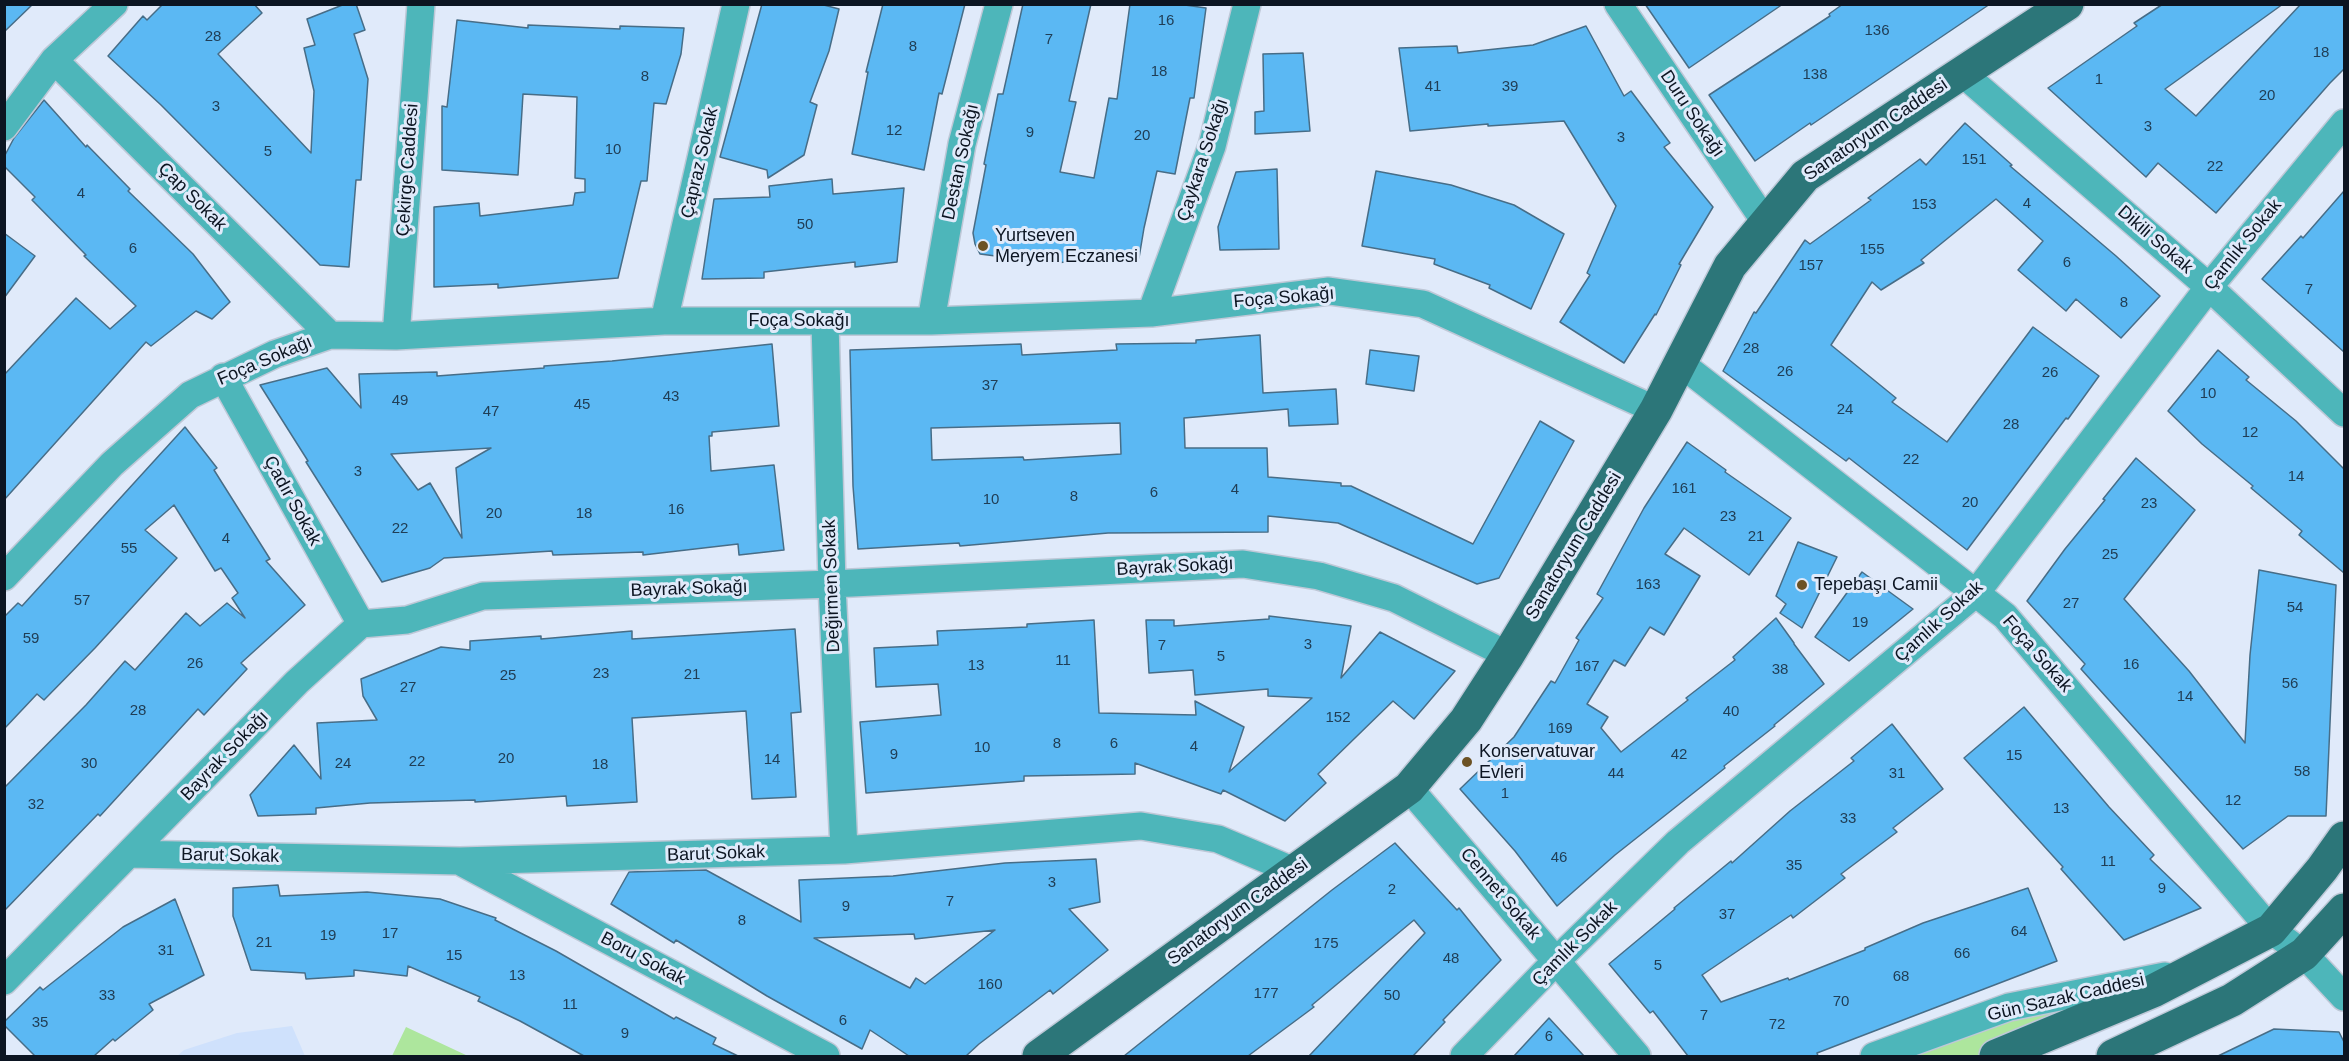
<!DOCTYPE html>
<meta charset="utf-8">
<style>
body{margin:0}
#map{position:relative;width:2349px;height:1061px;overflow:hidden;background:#e0eafa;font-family:Helvetica,sans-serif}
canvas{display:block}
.frame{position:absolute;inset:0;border:6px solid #0c1522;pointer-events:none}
</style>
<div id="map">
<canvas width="2349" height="1061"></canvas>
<div class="frame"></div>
</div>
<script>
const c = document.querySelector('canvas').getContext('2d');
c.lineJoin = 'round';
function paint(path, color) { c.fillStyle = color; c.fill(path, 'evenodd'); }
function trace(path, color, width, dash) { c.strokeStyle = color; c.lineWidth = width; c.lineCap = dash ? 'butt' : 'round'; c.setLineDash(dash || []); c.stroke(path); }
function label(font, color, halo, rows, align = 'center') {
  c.font = font + ' Helvetica,sans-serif'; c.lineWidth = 6; c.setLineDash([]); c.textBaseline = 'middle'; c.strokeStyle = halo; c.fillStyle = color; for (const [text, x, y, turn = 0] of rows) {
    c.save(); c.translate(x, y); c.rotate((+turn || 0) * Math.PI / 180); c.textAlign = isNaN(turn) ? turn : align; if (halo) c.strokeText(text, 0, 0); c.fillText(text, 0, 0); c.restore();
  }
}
const built = new Path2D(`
 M292,1026L305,1056H177L184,1050L237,1033Z`);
const green = new Path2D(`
 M2100,1003L1976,1056H1900L2001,1018Z
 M406,1027L468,1056H392Z`);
const building = new Path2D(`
 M4,4H33L4,32Z
 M163,4H254L262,13L218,54L311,153L314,91L304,48L315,45L307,19L345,4H356L365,30L354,34L368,79L361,180H356L349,267L320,265L161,105L108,56L143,16L147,20Z
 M762,4H820L839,9L829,51L810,102L817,105L804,155L768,178L767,170L720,157Z
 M883,4H965L942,94L939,93L924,170L852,154L868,72H866Z
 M1023,4H1091L1069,101L1076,102L1060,172L1094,178L1109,98L1117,99L1130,4H1178L1206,8L1194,98H1190L1175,174L1157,171L1144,228L1139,258L1050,263L980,254L975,244L973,233L986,165L984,164L998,94H1003Z
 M1645,4H1783L1689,68Z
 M1843,4H1990L1811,125L1810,123L1755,161L1709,95L1830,16L1829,14Z
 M2163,4H2283L2165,89L2196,116L2301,4H2344V69L2330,83L2216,213L2158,163L2146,177L2048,88L2137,26L2134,23Z
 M457,20L528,28V25L620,29V26L684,28L681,54L666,104L654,103L647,181H641L618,278L498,288V284L434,287V207L479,203L480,216L573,205L575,193L585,192V179L575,178L577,97L523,94L518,175L442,170V106L447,107Z
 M1586,26L1624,96L1631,91L1670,143L1664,147L1713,207L1679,264L1681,265L1656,315L1655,314L1624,363L1560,322L1590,275L1587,273L1616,206L1564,121L1488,126V124L1410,131L1399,48L1457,46L1458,53L1533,45Z
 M1303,53L1310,131L1255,134V112L1264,111L1263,54Z
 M44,100L86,147L87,145L130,189L128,191L193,254L230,302L212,319L196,311L151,346L146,342L4,500V375L76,298L110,329L136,306L84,256L86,255L32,200L35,197L4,166V157L14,138Z
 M1965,123L2012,165L2010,166L2116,256L2160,296L2121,338L2076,299L2066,311L2018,270L2043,241L1996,199L1921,260L1924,263L1881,290L1872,282L1831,345L1896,398L1892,402L1947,442L2033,327L2099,376L2068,419L2066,418L1967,550L1849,458L1846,461L1723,371L1754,312L1756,313L1805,240L1810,244L1871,200L1868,198L1920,159L1926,165Z
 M1277,169L1279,249L1220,250L1218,227L1236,172Z
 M1376,171L1451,185L1514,205L1564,234L1531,309L1489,288L1490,285L1434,264L1435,259L1362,246Z
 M832,179L833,194L904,188L897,262L855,267V262L764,272V278L702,279L714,199L770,197L769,186Z
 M2344,191V352L2262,279L2301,236L2303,238Z
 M4,233L35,256L4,298Z
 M1260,335L1263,393L1336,389L1338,424L1289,426L1288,409L1184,418L1185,448H1267L1268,477L1341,483V486H1351L1473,544L1540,421L1574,441L1499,578L1477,584L1338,523L1268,516V532L1108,533L960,546L959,543L858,549L853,486L850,350L1021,344L1022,355L1117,350L1116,344L1196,343V340ZM1120,423L1121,454L1024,460L1023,457L932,460L931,428Z
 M772,344L779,426L712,432V436H709L711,471L774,465L784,550L739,555L738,544L643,555V552L553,555L552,551L444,558L430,568L382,582L306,462L308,461L260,385L327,368L361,408L359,374L437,372V376L544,368V366L612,361ZM491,448L456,468L462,538L430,483L418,490L391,454Z
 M1370,350L1419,356L1414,391L1366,384Z
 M2218,350L2249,377L2246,380L2296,421L2344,469V573L2299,535L2302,531L2251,488L2253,486L2202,444L2168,411Z
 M185,427L217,468L214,470L270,559L266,561L305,605L241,663L247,669L204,715L198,709L100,816L98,814L4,911V788L86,705L125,661L135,670L186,613L200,626L227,603L245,618L232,598L238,593L221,568L215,571L174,505L145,530L177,558L95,648L44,700L37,694L4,729V617L18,603L22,606Z
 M1687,442L1726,470L1725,472L1791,518L1749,575L1684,528L1665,554L1700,576L1664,635L1650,627L1625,666L1614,660L1587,704L1608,717L1601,728L1621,752L1688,700L1686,698L1735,660L1733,657L1776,618L1794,643V644L1824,684L1774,725L1775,726L1724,766L1725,768L1615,855L1557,906L1515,851L1460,789L1514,737L1551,681L1555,683L1579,640L1576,638L1603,598L1597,594L1644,508Z
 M2136,458L2195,510L2124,599L2189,671L2245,743L2250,655L2259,570L2336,585L2326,816H2288L2243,849L2081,669L2085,664L2027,601L2065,549L2105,500L2103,499Z
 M1798,542L1837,557L1802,628L1780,613L1786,604L1776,596Z
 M1862,572L1913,609L1849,661L1815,637Z
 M1269,616L1351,626L1341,678L1380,632L1455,671L1414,719L1393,701L1318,774L1326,783L1285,821L1223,790L1221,794L1135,763V774L1024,776V781L866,793L860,722L941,715L938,684L876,687L874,648L938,645L937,631L1027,627V624L1094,620L1099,713L1196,715L1195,701L1244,727L1229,772L1312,698L1268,696V689L1195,695L1193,670L1149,673L1146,620H1174V626L1269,619Z
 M795,629L801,712L791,713L796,797L752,799L746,711L632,718L637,802L567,806L566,796L475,802V800L370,803L316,808V814L258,816L250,795L294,745L321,779L317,723L377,720L363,696L361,679L441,647L470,650V641L541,636V639L632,631V639Z
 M2024,707L2109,807L2154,855L2150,859L2201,908L2124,940L2061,869L2063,867L1964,758Z
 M1892,724L1943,789L1893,828L1897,832L1841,874L1845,878L1793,918L1791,915L1702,975L1721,1002L1788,978L1789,980L1865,950V948L1923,923L2028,888L2057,961L1817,1053L1818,1056H1688L1653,1011L1650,1013L1609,964L1675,909L1674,908L1731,861L1732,863L1790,811L1854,761L1851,758Z
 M1395,843L1457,910L1459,908L1501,960L1443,1020L1445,1022L1413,1056H1309L1425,933L1414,920L1312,1005L1314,1007L1248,1056H1124L1332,890Z
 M1096,859L1100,902L1069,909L1108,950L1053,994L1050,990L979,1044L966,1056H909L870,1030L862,1049L767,996L676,940L674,943L611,904L629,872L706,870L801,922L799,880L893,876L1005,863ZM995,930L925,984L916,978L910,988L814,938L914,934L915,939Z
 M278,885L280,896L367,892L440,899L496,918L495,920L556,951L674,1019L676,1017L716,1038L713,1044L738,1056H584L520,1021L478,1001L480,997L408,966L407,976L354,970V976L306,979L305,973L251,970L233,916V888Z
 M175,899L204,975L149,1004L153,1010L115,1041L113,1039L94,1056H35L4,1025V1022L40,987L43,990L123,927Z
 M1549,1018L1584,1056H1514Z
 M2274,1029L2339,1032L2344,1042V1056H2218Z`);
const minor = new Path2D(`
 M1618,4L1766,223
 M54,60L330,335
 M1961,72L2209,287L2344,413
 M4,127L54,60L114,4
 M1151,313L1212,146L1247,4
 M664,321L736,4
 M931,321L962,144L999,4
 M825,322L832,584L844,850
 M396,336L421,4
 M1680,363L2005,616L2271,930L2304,954L2344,997
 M223,377L361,624
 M4,577L112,464L190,395L275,354L330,335L396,336L664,321H931L1151,313L1329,291L1423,304L1656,410
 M1409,788L1637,1056
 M130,854L460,861L844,850L1141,826L1218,839L1294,871
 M461,862L826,1056
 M4,981L297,682L361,624L407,620L483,596L832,584L1243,564L1319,576L1394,598L1508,655
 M1464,1056L1556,961L1678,842L1976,593L2209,287L2344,123
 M1874,1056L2009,1007L2165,976`);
const major = new Path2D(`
 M1039,1056L1409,788L1466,720L1508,655L1656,410L1730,266L1805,176L2067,4
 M1996,1056L2153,991L2271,930L2322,869L2344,838
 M2113,1056L2232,1000L2304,954L2344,910`);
const markers = [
 [983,246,6,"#6c5224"],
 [1802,585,6,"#6c5224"],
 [1467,762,6,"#6c5224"]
];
const numberNames = [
 ["16",1166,21],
 ["136",1877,31],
 ["28",213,37],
 ["7",1049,40],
 ["8",913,47],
 ["18",2321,53],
 ["18",1159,72],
 ["138",1815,75],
 ["8",645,77],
 ["1",2099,80],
 ["41",1433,87],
 ["39",1510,87],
 ["20",2267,96],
 ["3",216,107],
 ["3",2148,127],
 ["12",894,131],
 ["9",1030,133],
 ["20",1142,136],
 ["3",1621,138],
 ["10",613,150],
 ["5",268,152],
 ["151",1974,160],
 ["22",2215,167],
 ["4",81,194],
 ["4",2027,204],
 ["153",1924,205],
 ["50",805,225],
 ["6",133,249],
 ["155",1872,250],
 ["6",2067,263],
 ["157",1811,266],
 ["7",2309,290],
 ["8",2124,303],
 ["28",1751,349],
 ["26",1785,372],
 ["26",2050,373],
 ["37",990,386],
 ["10",2208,394],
 ["43",671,397],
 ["49",400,401],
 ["45",582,405],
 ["24",1845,410],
 ["47",491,412],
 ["28",2011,425],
 ["12",2250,433],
 ["22",1911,460],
 ["3",358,472],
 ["14",2296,477],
 ["161",1684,489],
 ["4",1235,490],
 ["6",1154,493],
 ["8",1074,497],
 ["10",991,500],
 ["20",1970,503],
 ["23",2149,504],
 ["16",676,510],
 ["20",494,514],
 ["18",584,514],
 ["23",1728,517],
 ["22",400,529],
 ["21",1756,537],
 ["4",226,539],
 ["55",129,549],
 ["25",2110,555],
 ["163",1648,585],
 ["57",82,601],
 ["27",2071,604],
 ["54",2295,608],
 ["19",1860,623],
 ["59",31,639],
 ["3",1308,645],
 ["7",1162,646],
 ["5",1221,657],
 ["11",1063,661],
 ["26",195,664],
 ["16",2131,665],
 ["13",976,666],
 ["167",1587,667],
 ["38",1780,670],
 ["23",601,674],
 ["21",692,675],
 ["25",508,676],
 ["56",2290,684],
 ["27",408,688],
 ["14",2185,697],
 ["28",138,711],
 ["40",1731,712],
 ["152",1338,718],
 ["169",1560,729],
 ["8",1057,744],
 ["6",1114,744],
 ["4",1194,747],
 ["10",982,748],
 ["9",894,755],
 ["42",1679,755],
 ["15",2014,756],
 ["20",506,759],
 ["14",772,760],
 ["22",417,762],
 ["30",89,764],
 ["24",343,764],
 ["18",600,765],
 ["58",2302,772],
 ["44",1616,774],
 ["31",1897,774],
 ["1",1505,794],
 ["12",2233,801],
 ["32",36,805],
 ["13",2061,809],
 ["33",1848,819],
 ["46",1559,858],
 ["11",2108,862],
 ["35",1794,866],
 ["3",1052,883],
 ["9",2162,889],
 ["2",1392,890],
 ["7",950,902],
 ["9",846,907],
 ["37",1727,915],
 ["8",742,921],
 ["64",2019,932],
 ["17",390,934],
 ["19",328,936],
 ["21",264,943],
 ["175",1326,944],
 ["31",166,951],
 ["66",1962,954],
 ["15",454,956],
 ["48",1451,959],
 ["5",1658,966],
 ["13",517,976],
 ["68",1901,977],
 ["160",990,985],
 ["177",1266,994],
 ["33",107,996],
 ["50",1392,996],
 ["70",1841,1002],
 ["11",570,1005],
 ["7",1704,1016],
 ["6",843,1021],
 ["35",40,1023],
 ["72",1777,1025],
 ["9",625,1034],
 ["6",1549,1037]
];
const streetNames = [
 ["Duru Sokağı",1692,114,56],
 ["Sanatoryum Caddesi",1876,130,-34],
 ["Çaykara Sokağı",1203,160,-72],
 ["Destan Sokağı",961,162,-78],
 ["Çapraz Sokak",700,163,-77],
 ["Çekirge Caddesi",408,170,-86],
 ["Çap Sokak",192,197,45],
 ["Dikili Sokak",2155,240,41],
 ["Çamlık Sokak",2243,245,-51],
 ["Foça Sokağı",1284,298,-5],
 ["Foça Sokağı",799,321],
 ["Foça Sokağı",265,361,-23],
 ["Çadır Sokak",292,501,61],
 ["Sanatoryum Caddesi",1574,546,-59],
 ["Bayrak Sokağı",1175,567,-3],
 ["Değirmen Sokak",832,586,-92],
 ["Bayrak Sokağı",689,589,-2],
 ["Çamlık Sokak",1939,622,-42],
 ["Foça Sokak",2037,654,49],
 ["Bayrak Sokağı",225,756,-46],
 ["Barut Sokak",716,854,-2],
 ["Barut Sokak",230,856,1],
 ["Cennet Sokak",1500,894,50],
 ["Sanatoryum Caddesi",1238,912,-36],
 ["Çamlık Sokak",1575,944,-45],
 ["Boru Sokak",643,959,28],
 ["Gün Sazak Caddesi",2066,998,-13]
];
const poiNames = [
 ["Yurtseven",995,236],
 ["Meryem Eczanesi",995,257],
 ["Tepebaşı Camii",1814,585],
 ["Konservatuvar",1479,752],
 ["Evleri",1479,773]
];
paint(built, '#cfe1fc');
paint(green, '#ade69d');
paint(building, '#5bb8f3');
trace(building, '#476d87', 1.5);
trace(minor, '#bec8d7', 30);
trace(major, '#bec8d7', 36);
trace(minor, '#4db6ba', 27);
trace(major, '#2c7679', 33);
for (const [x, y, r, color] of markers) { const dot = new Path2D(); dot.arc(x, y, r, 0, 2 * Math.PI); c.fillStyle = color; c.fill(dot); trace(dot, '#e0eafa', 2); }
label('15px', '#203e56', null, numberNames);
label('18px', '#0c1522', '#e0eafa', streetNames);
label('18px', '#0c1522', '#e0eafa', poiNames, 'left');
</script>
